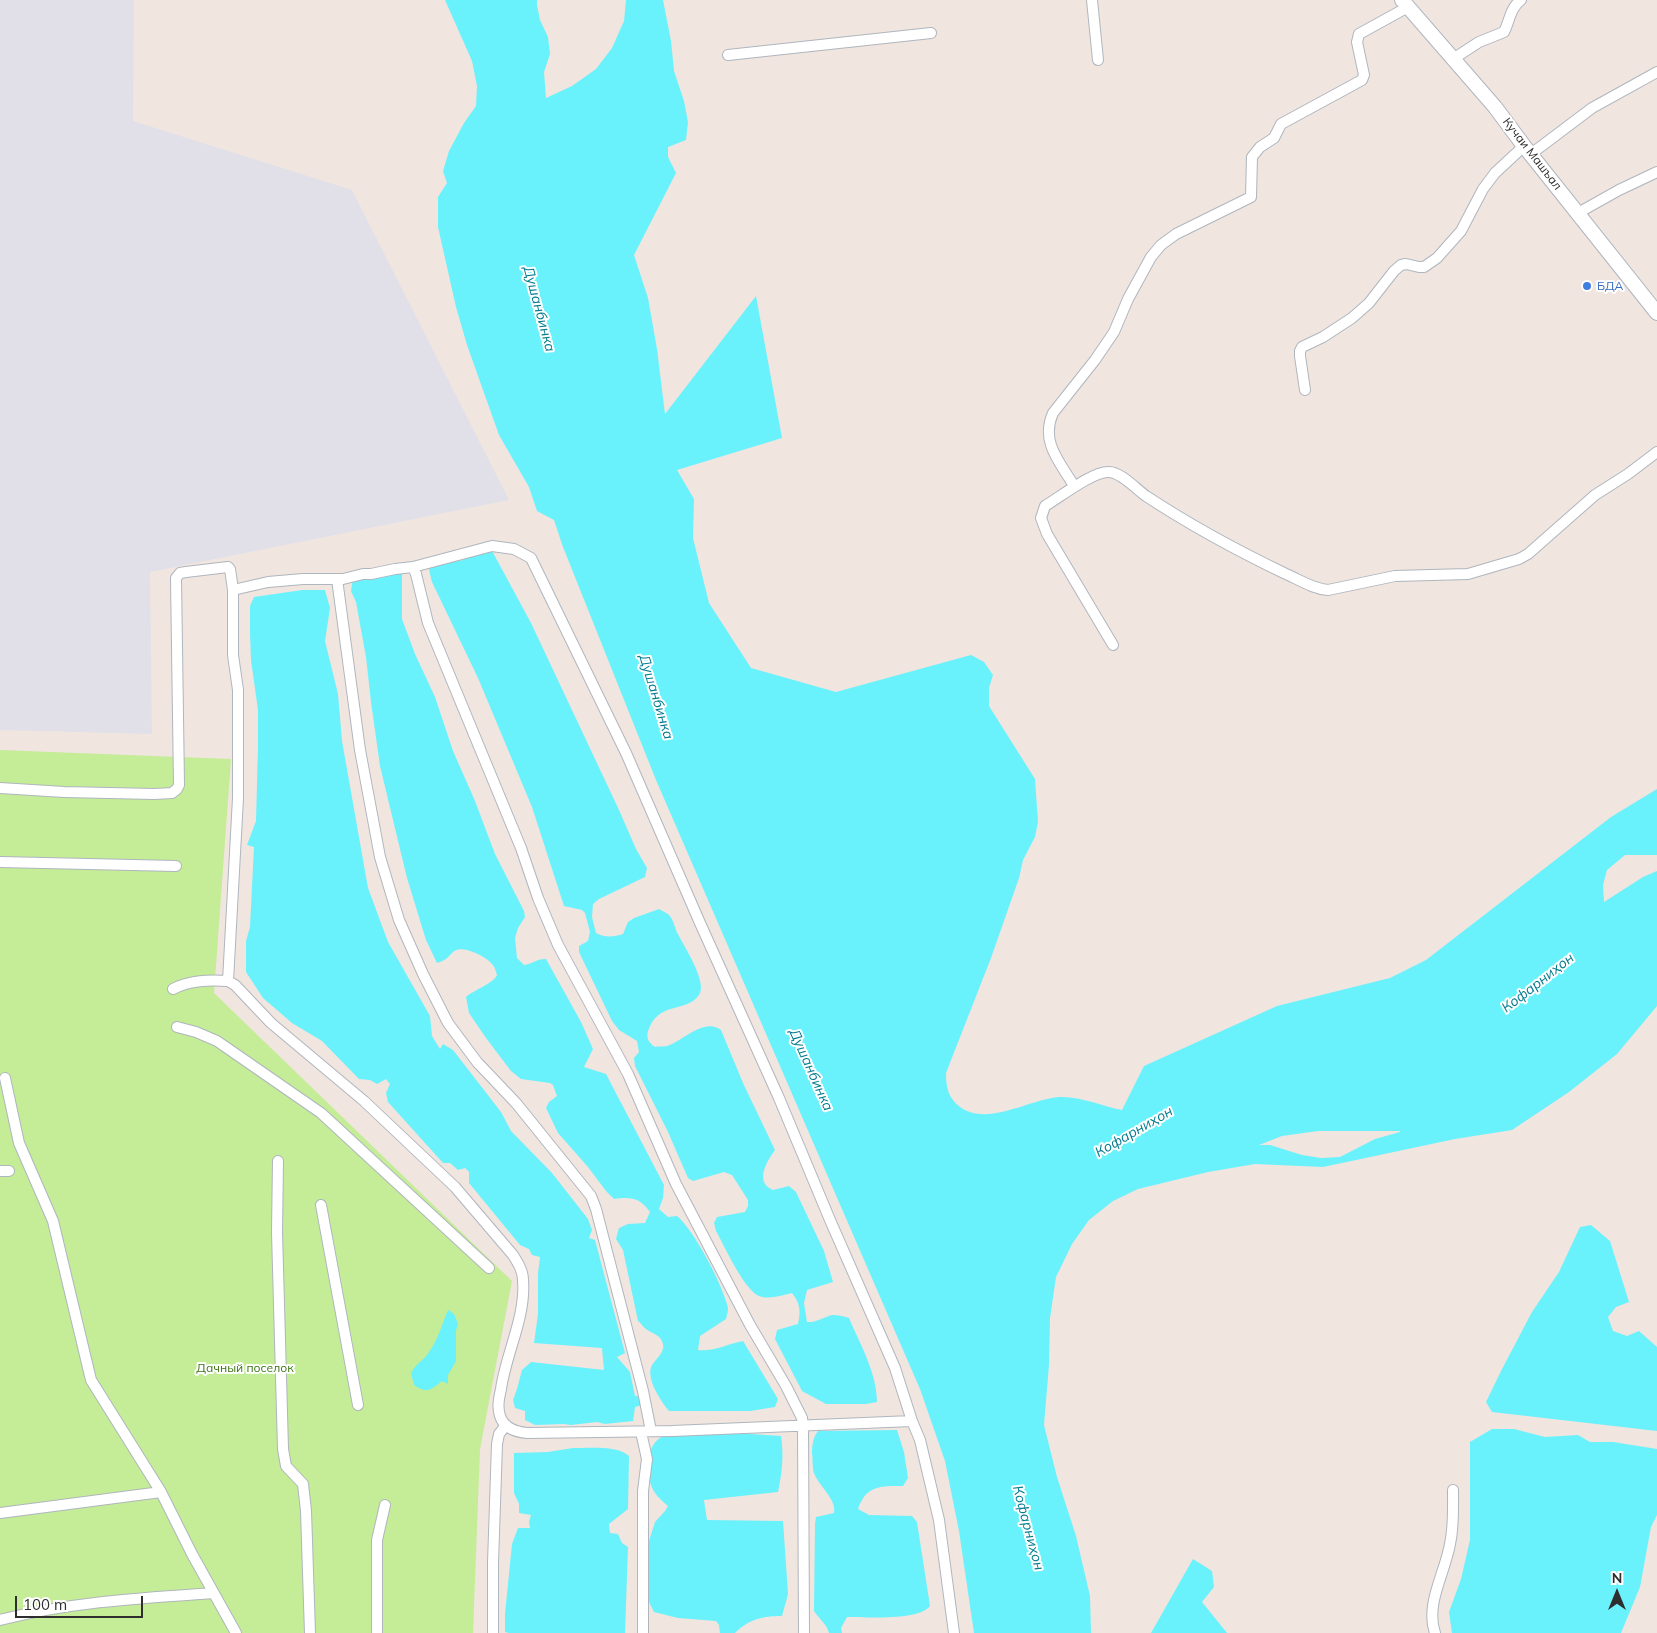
<!DOCTYPE html>
<meta charset="utf-8">
<style>
body{margin:0}
#map{position:relative;width:1657px;height:1633px;overflow:hidden;background:#f0e5df;font-family:Mulish,sans-serif}
canvas{display:block}
.north{position:absolute;left:1592px;top:1568px;width:50px;height:50px;-webkit-text-stroke:4px #fff;paint-order:stroke;rotate:0deg;font-size:14px;font-weight:700;line-height:20px;text-align:center;color:#2e2e2e}
.north::after{content:'';display:block;margin:auto;width:18px;height:22px;background:#2e2e2e;clip-path:polygon(50% 0,100% 100%,50% 72%,0 100%)}
.scale{position:absolute;left:15px;top:1596px;width:128px;height:22px;box-sizing:border-box;border:2px solid #2e2e2e;border-top:0;padding-left:6px;font-size:15px;line-height:18px;white-space:nowrap;color:#2e2e2e;-webkit-text-stroke:4px #fff;paint-order:stroke}
</style>
<div id="map">
<canvas width="1657" height="1633"></canvas>
<div class="north">N</div>
<div class="scale">100 m</div>
</div>
<script>
const c = document.querySelector('canvas').getContext('2d');
c.lineJoin = 'round';
function paint(path, color) { c.fillStyle = color; c.fill(path, 'evenodd'); }
function trace(path, color, width, dash) { c.strokeStyle = color; c.lineWidth = width; c.lineCap = dash ? 'butt' : 'round'; c.setLineDash(dash || []); c.stroke(path); }
function label(font, color, halo, rows, align = 'center') {
  c.font = font + ' Mulish,sans-serif'; c.lineWidth = 4; c.setLineDash([]); c.textBaseline = 'middle'; c.strokeStyle = halo; c.fillStyle = color; for (const [text, x, y, turn = 0] of rows) {
    c.save(); c.translate(x, y); c.rotate((+turn || 0) * Math.PI / 180); c.textAlign = isNaN(turn) ? turn : align; if (halo) c.strokeText(text, 0, 0); c.fillText(text, 0, 0); c.restore();
  }
}
const industrial = new Path2D(`
 M0,0H134L133,121L352,190L509,500L150,572L152,734L0,730Z`);
const green = new Path2D(`
 M0,750L231,759L214,993L512,1281L480,1449L473,1633H0Z`);
const water = new Path2D(`
 M445,0H537V5L540,20L548,37L550,54L544,72L546,98L572,86L596,69L612,48L624,21L626,0H663L671,41L674,71L684,101L688,122L686,140L668,147V157L676,173L634,255L648,298L657,349L665,414L756,296L782,438L677,470L694,499L693,538L709,603L751,668L836,692L971,655L984,662L993,675L989,688V706L1035,779L1038,822L1035,837L1023,860L1019,878L991,958L946,1073C946,1087 948,1098 960,1107C987,1127 1030,1099 1059,1097C1080,1096 1102,1106 1122,1110L1144,1066L1277,1006L1390,978L1426,960L1611,817L1657,789V855H1625L1607,870L1603,885L1604,902L1643,877L1657,871V1006L1617,1054L1569,1092L1512,1130L1455,1139L1323,1167L1255,1164L1208,1172L1138,1189L1113,1201L1089,1220L1072,1244L1056,1277L1050,1318L1049,1365L1044,1425L1057,1477L1076,1536L1090,1596L1091,1633H974L959,1531L945,1461L920,1389L656,780L563,547L554,520L537,511L529,487L499,435L467,345L456,307L438,227V197L447,183L443,171L449,151L464,123L476,106L477,86L472,61ZM1318,1131H1400V1132L1375,1139L1340,1157L1321,1158L1302,1155L1270,1145H1259L1282,1136Z
 M491,549L531,623L619,810L636,849L647,868L645,877L599,899L593,904L592,917L596,933C605,938 614,937 623,934L628,922L634,918L659,909C662,911 667,913 669,915C674,920 675,930 679,936C685,948 708,983 699,995C685,1014 659,1000 648,1031C646,1038 649,1043 655,1047C659,1046 663,1047 667,1046C683,1041 704,1017 721,1030L743,1083L775,1150C767,1161 754,1182 773,1190L789,1186L796,1192L824,1251L833,1282L807,1290L804,1303L807,1322C816,1323 824,1317 832,1315C838,1315 843,1316 849,1318C860,1344 877,1373 877,1402L866,1404H826L802,1391L775,1339L777,1330L798,1324C801,1311 800,1303 792,1293C782,1295 772,1299 762,1297C746,1295 724,1245 716,1231L714,1223L717,1217L745,1212L748,1206V1200L732,1175L724,1172L693,1181L688,1178L668,1132L635,1066L634,1058L639,1052L637,1041L619,1030L612,1021L579,952V946L588,941L590,932L585,913L582,910L564,906L532,807L478,678L432,582L429,570L431,563L435,561H460Z
 M402,568V619L415,654L435,697L453,751L475,801L495,854L524,911L525,917L518,928L515,938L517,958L524,965C532,964 538,958 546,959L581,1022L593,1049L584,1067L606,1074L664,1185L663,1198L659,1209L668,1217L677,1216C694,1230 723,1285 728,1308C728,1312 727,1315 726,1319L700,1336L698,1350C714,1352 727,1344 743,1341L778,1399L775,1407L750,1411H669C661,1401 645,1378 652,1365C656,1359 665,1352 663,1344C661,1335 653,1334 646,1329C643,1327 641,1323 638,1321L623,1250L616,1239L619,1228L628,1224L645,1223L650,1212C639,1197 631,1197 614,1199L606,1191L588,1167L558,1133L546,1108L549,1102L557,1096L553,1085L550,1083L521,1079L511,1071L486,1038L469,1013L466,997C474,990 494,983 497,975C496,972 495,967 492,964C487,957 465,946 456,950C448,955 450,959 437,963L426,940L407,878L380,766L371,702L366,657L356,602L351,591L353,578Z
 M302,590H325L330,608L325,641L338,694L342,741L368,888L388,942L430,1016L432,1036L440,1049L443,1044L453,1050L501,1112L511,1131L552,1173L588,1219L592,1230L589,1238L595,1240L625,1353L617,1357L630,1372L635,1396H643V1405L635,1407L633,1421L605,1424L597,1422L571,1425L564,1424L535,1425L525,1420V1411L515,1408L513,1400L517,1389L522,1370L531,1362L604,1370L602,1348L534,1343L538,1314V1274L540,1257L532,1255L529,1249L520,1245L469,1183V1172L465,1168L458,1170L450,1163H443L388,1102L386,1093L390,1084L386,1079L377,1084L370,1080L359,1079L322,1041L292,1023L263,998L246,972V941L250,927L254,847L247,845L256,821L258,748V710L251,660L250,633V606L254,597Z
 M1591,1225L1610,1241L1629,1302L1616,1307L1608,1317L1613,1331L1627,1336L1639,1331L1657,1347V1431L1492,1412L1486,1402L1502,1369L1532,1312L1559,1272L1580,1227Z
 M448,1310L454,1314L458,1324L456,1331V1361L448,1375V1384L442,1381C431,1390 426,1394 414,1385L411,1373C415,1365 422,1361 427,1355C438,1340 441,1327 448,1310Z
 M1492,1429H1514L1545,1437L1578,1435L1590,1442H1613L1657,1449V1515L1651,1527L1640,1587L1621,1633H1452L1449,1612L1461,1579L1470,1540V1442Z
 M897,1430L904,1452L908,1478L903,1486C881,1486 866,1485 858,1509L869,1515L912,1516L917,1522L930,1606C918,1621 866,1617 847,1617L841,1628L842,1633H829C827,1624 819,1619 814,1611L815,1524L816,1517L834,1513C837,1500 819,1486 814,1473C812,1467 813,1459 812,1453C812,1446 813,1437 818,1431Z
 M675,1434H751L781,1436C784,1456 782,1473 778,1492L704,1500L707,1520L783,1521L788,1594L782,1616C763,1616 749,1619 735,1633H720L719,1625L716,1621L678,1618L654,1612L648,1600L649,1541L655,1522L665,1511L668,1506C661,1500 654,1494 651,1485C646,1471 646,1447 660,1438C663,1435 670,1435 675,1434Z
 M573,1448C588,1448 618,1445 629,1456L628,1509L609,1524L610,1533L618,1534L622,1543L628,1547L625,1633H509L505,1632V1614L512,1544L518,1528H530L529,1522L531,1515L519,1513V1504L514,1493V1453L548,1452Z
 M1193,1559L1212,1571L1214,1587L1202,1602L1227,1633H1151Z`);
const minor = new Path2D(`
 M1092,0L1098,60
 M728,55L931,33
 M1453,59L1479,42L1504,32C1510,20 1510,8 1521,0
 M1531,154L1592,108L1657,72
 M1578,213L1619,190L1657,172
 M1305,390L1300,356V351L1302,347L1323,337L1352,318L1369,303L1394,271L1401,265L1406,264L1419,267H1424L1437,258L1461,231L1483,189L1495,173L1524,146
 M1074,486C1060,462 1040,442 1053,413L1095,360L1114,332L1128,299L1151,257L1161,245L1176,234L1251,197L1252,157L1260,147L1274,138L1281,124L1362,80L1364,75L1357,42L1359,34L1408,7
 M413,567L492,546L514,549L531,558L626,753L700,923L779,1098L830,1220L895,1368L912,1421
 M337,579L360,750L380,857L399,920L423,974L448,1023L477,1062L516,1103L591,1196L596,1209L643,1391L651,1431
 M233,590L268,582L303,579H343L363,574H371L395,569L413,567L416,574L428,623L521,848L538,898L558,945L628,1074L676,1184L750,1325L786,1386L802,1418L803,1426L804,1633
 M1113,645L1047,534L1041,518L1045,506C1060,497 1092,472 1108,472C1120,471 1136,489 1146,496C1190,525 1238,551 1286,574C1300,580 1313,589 1328,590L1395,576L1468,574L1519,559L1528,554L1595,495L1628,474L1657,452
 M0,788L64,792L154,794L172,793L177,789L179,785L176,578L180,573L186,572L228,567L230,569L233,590V655L238,690V798L228,981C209,980 190,980 173,989
 M0,862L176,866
 M228,981L235,985L271,1023L364,1101L455,1187L513,1255C518,1263 523,1271 523,1280C526,1317 506,1353 501,1389C499,1398 497,1407 500,1416C504,1428 516,1432 527,1433L672,1431L912,1421L920,1440L939,1520L954,1633
 M177,1027L196,1032L217,1041L321,1113L489,1268
 M5,1078L19,1143L53,1221L91,1380L161,1492L192,1554L236,1633
 M278,1161L277,1232L283,1449L286,1466L303,1484L306,1511L310,1633
 M0,1171H9
 M321,1205L358,1405
 M641,1432L647,1459L643,1491V1633
 M0,1513L161,1492
 M0,1620C70,1602 141,1598 213,1593
 M377,1633V1540L385,1505
 M493,1633V1563L497,1444L499,1434L506,1425
 M1435,1633C1425,1604 1445,1573 1450,1544C1454,1526 1453,1508 1453,1490`);
const secondary = new Path2D(`
 M1402,0L1495,107L1524,146L1657,313`);
const markers = [
 [1587,286,5,"#3f7fe0"]
];
const streetNames = [
 ["Кучаи Машъал",1532,154,52]
];
const shopNames = [
 ["БДА",1597,286]
];
const parkNames = [
 ["Дачный поселок",245,1368]
];
const waterNames = [
 ["Душанбинка",539,309,75],
 ["Душанбинка",656,697,73],
 ["Кофарниҳон",1538,983,-38],
 ["Душанбинка",811,1070,66],
 ["Кофарниҳон",1134,1132,-30],
 ["Кофарниҳон",1028,1528,75]
];
paint(industrial, '#e1e0e8');
paint(green, '#c5ec97');
paint(water, '#69f2fc');
trace(minor, '#afb6be', 12);
trace(secondary, '#afb6be', 16);
trace(minor, '#fff', 10);
trace(secondary, '#fff', 14);
for (const [x, y, r, color] of markers) { const dot = new Path2D(); dot.arc(x, y, r, 0, 2 * Math.PI); c.fillStyle = color; c.fill(dot); trace(dot, '#fff', 2); }
label('12px', '#2e2e2e', '#fff', streetNames);
label('12px', '#366cbe', '#fff', shopNames, 'left');
label('12px', '#3b7513', '#fff', parkNames);
label('italic 14px', '#037c8f', '#fff', waterNames);
</script>
